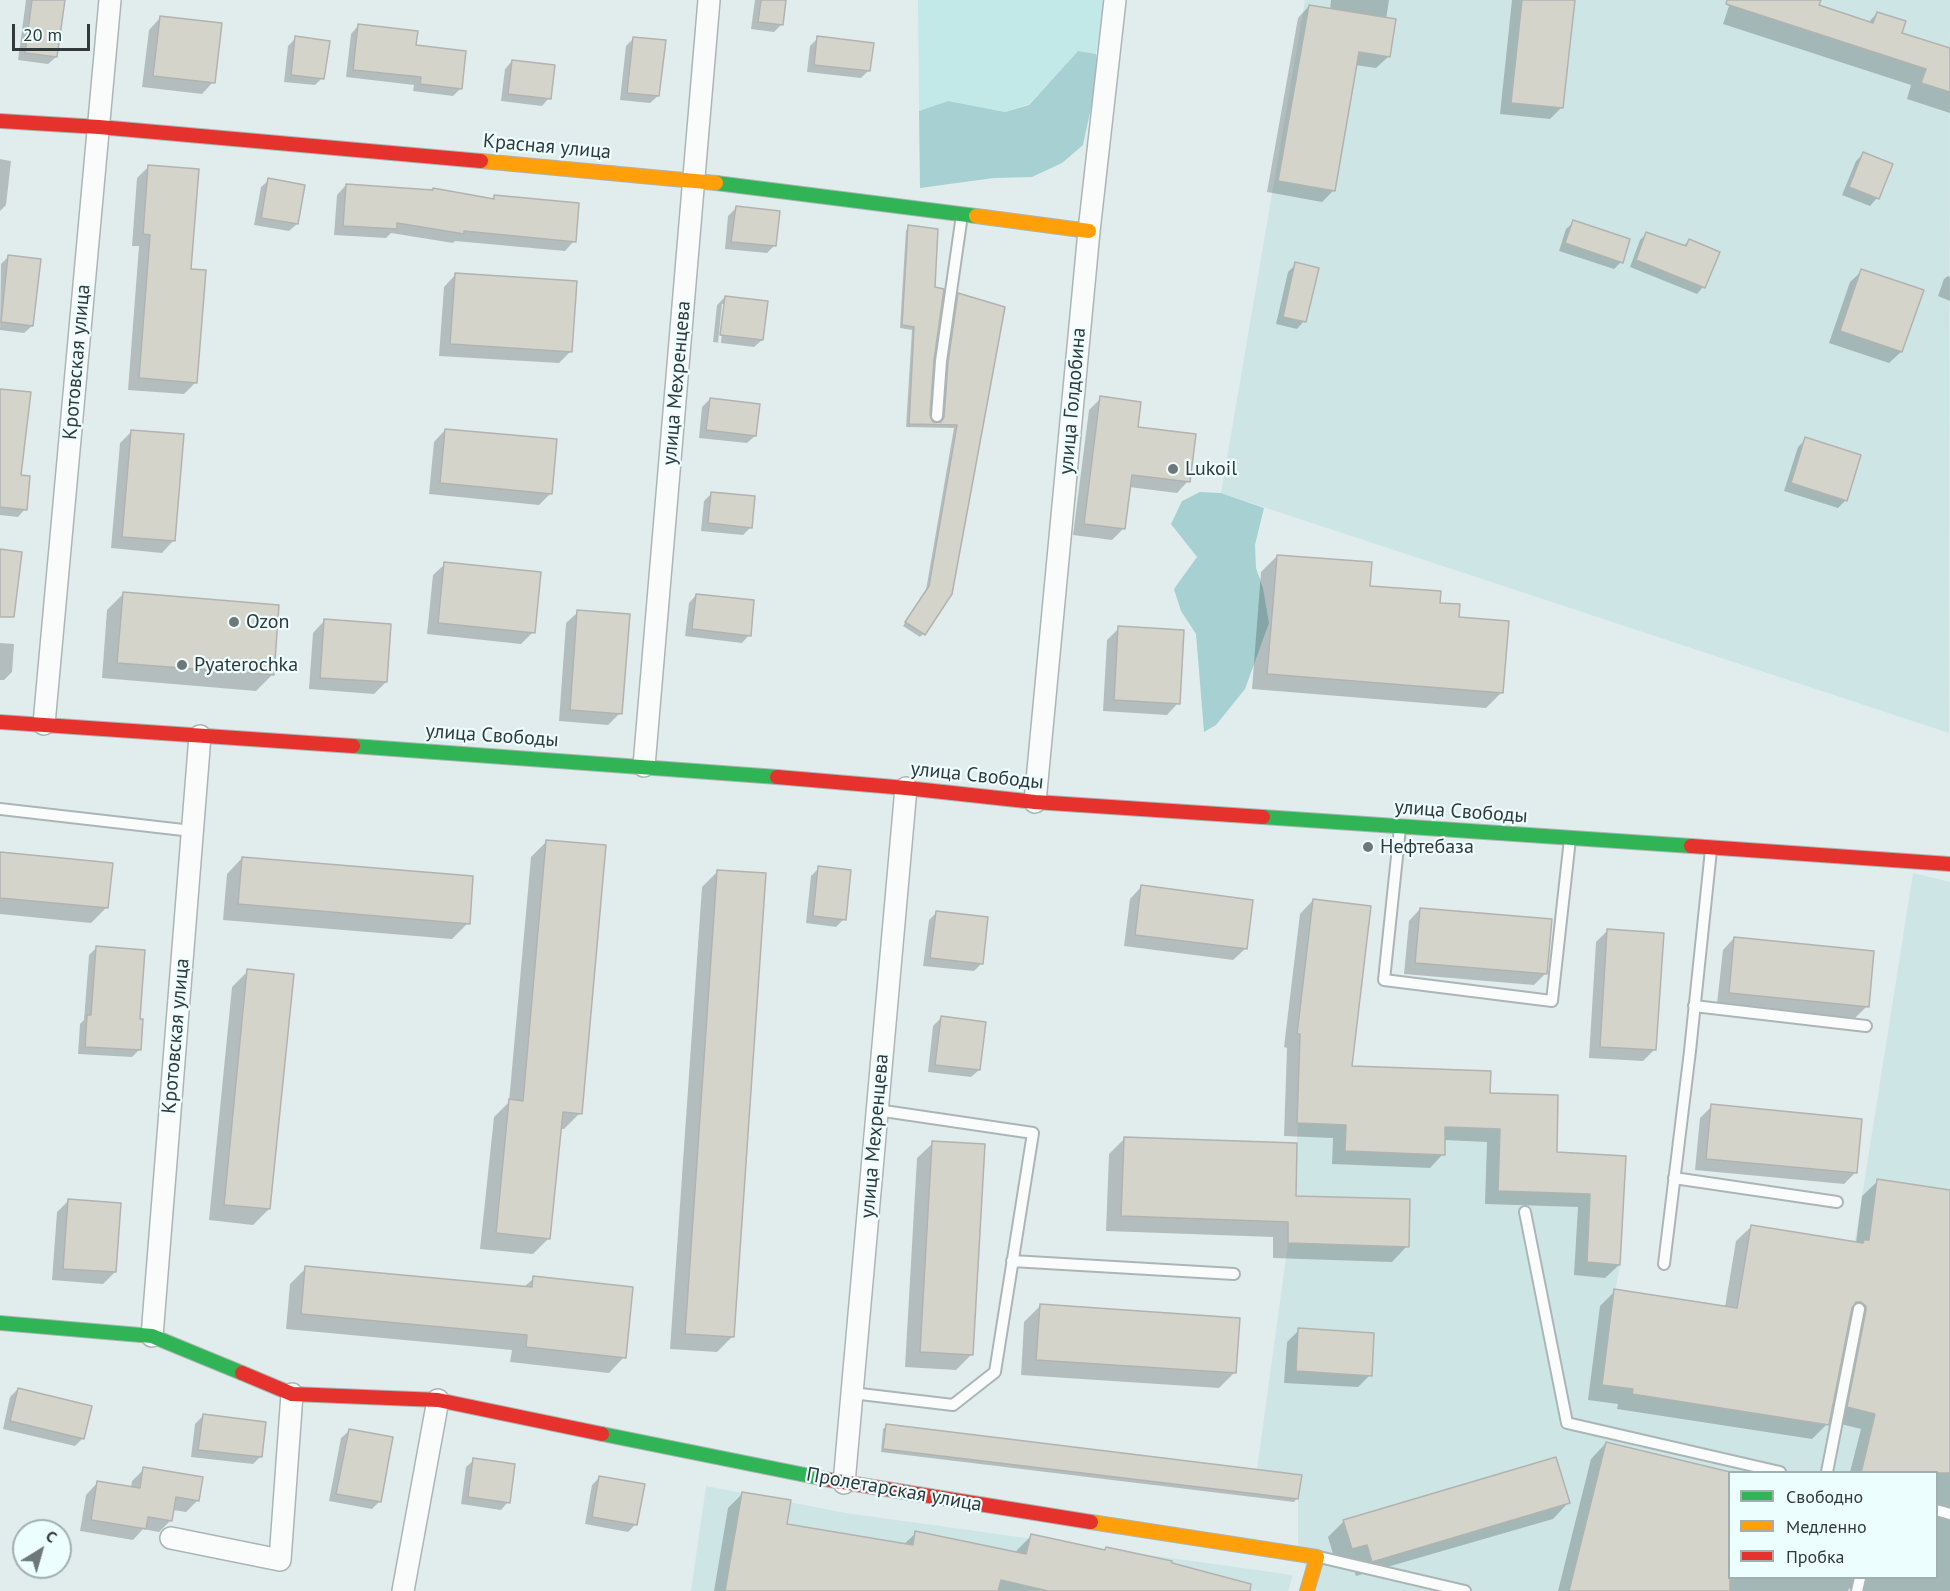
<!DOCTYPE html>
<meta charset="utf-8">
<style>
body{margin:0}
#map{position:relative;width:1950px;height:1591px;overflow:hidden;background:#e1eded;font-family:"PT Sans",sans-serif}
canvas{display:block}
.legend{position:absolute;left:1728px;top:1471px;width:210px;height:108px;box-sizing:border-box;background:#edfefe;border:2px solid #a2afb0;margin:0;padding:8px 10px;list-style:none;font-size:18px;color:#31393a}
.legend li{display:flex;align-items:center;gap:12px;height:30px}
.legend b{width:30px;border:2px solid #a2afb0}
.north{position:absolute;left:12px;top:1519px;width:60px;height:60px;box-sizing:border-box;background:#edfefe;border:2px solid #a2afb0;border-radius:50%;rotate:37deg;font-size:16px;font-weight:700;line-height:24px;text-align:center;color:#31393a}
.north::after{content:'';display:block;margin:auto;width:21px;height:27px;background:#6f7879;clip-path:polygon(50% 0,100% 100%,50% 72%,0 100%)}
.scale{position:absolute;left:12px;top:24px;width:78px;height:27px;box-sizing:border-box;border:3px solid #31393a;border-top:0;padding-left:8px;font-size:18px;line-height:21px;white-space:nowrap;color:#31393a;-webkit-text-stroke:4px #edfefe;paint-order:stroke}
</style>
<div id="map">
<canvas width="1950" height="1591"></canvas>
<ul class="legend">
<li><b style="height:8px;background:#30b455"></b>Свободно</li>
<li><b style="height:8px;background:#ff9f0a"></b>Медленно</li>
<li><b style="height:8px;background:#e5322d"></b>Пробка</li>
</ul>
<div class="north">С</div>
<div class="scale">20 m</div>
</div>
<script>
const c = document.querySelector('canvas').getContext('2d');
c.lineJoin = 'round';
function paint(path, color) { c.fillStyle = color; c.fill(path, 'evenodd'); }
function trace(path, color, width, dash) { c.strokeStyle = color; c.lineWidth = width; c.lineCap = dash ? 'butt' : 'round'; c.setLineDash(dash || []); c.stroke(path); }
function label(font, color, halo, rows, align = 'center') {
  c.font = font + ' "PT Sans",sans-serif'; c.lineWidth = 4.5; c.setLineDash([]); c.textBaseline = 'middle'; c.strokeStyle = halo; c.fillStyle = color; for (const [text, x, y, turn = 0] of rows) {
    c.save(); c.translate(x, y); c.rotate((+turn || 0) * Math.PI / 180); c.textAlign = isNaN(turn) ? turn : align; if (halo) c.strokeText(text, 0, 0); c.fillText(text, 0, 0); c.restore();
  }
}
const built = new Path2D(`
 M1305,0H1950L1949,733L1221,493Z
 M1913,873L1950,882V1591H1313L1298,1543V1499L1301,1475L1257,1469L1288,1243V1222L1121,1216L1124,1137L1297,1143L1299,1064L1491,1071L1490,1096L1501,1093L1558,1095L1557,1153L1626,1156L1620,1265L1614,1298L1647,1294L1842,1323ZM1730,1472H1936V1578H1730Z
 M706,1486L846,1513L1293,1575L1288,1591H691Z`);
const green = new Path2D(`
 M918,0H1104L1096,54L1078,51L1029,104L1005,112L948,101L919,111Z`);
const forest = new Path2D(`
 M1078,51L1096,54L1099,70L1083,145L1062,163L1032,177L994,178L920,188L919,111L948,101L1005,112L1029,105Z
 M1200,492L1221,493L1264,508L1255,545L1256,568L1263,588L1269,623L1245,689L1216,725L1204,732L1196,634L1181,611L1174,589L1197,557L1171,524L1182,501Z`);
const shadow = new Path2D(`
 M26,0H64L56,57L48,64L18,60Z
 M755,0H784L782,24L774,32L751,29Z
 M1331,0H1389L1386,19L1388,57L1376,68L1355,65L1334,190L1322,202L1267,192L1298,18L1309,6L1330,10Z
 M1512,0H1573L1562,107L1550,119L1500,114Z
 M1731,0H1819L1817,6L1868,23L1877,13L1901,34L1950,50V113L1907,99L1911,85L1723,24Z
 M160,18L213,82L202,94L142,87L149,30Z
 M358,26L415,47L461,88L453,96L413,91L414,85L346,77L351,34Z
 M296,38L322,78L315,85L284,82L288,46Z
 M634,38L658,96L650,103L620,100L626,46Z
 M818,38L869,70L861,78L807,72L810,46Z
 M512,61L549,98L542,106L501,101L505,69Z
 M1863,154L1877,198L1870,206L1842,195L1856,161Z
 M0,159L11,161L6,205L0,211Z
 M149,166L190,270L196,382L184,394L128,390L139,246H132L137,178Z
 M269,180L297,224L289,231L254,225L261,187Z
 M346,185L492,200L495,197L574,241L565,251L455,241L453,243L391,233L386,238L334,235L337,195Z
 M736,208L774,246L767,253L725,249L728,216Z
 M1574,222L1621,262L1614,269L1559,251L1566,229Z
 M909,227L932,360L928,416L932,424H940L942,421L946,366L955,298L959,295L1004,308L923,634L920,637L903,626L926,590L954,428L906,427L912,330L900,328L906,230Z
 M1646,234L1683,247L1689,240L1718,253L1703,287L1697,294L1630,267L1640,240Z
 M9,256L32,326L24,333L0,330L1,264Z
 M1296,264L1304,321L1297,329L1276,324L1288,272Z
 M1862,271L1922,291L1901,352L1889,363L1829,343L1850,282Z
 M455,275L571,351L559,363L439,356L444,287Z
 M1948,276L1950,277V301L1938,296L1944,279Z
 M725,297L762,340L754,347L713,342L717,305ZM722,304H725L721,343H718Z
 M0,390L25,509L18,517L0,515Z
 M1101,398L1136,429L1188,481L1177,493L1129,487L1124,528L1112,540L1073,535L1089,410Z
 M710,399L755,436L747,443L699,438L702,407Z
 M445,430L551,493L539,505L429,494L434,442Z
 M132,431L173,541L162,553L111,548L120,443Z
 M1806,439L1846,500L1838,508L1784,491L1798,447Z
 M712,493L750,528L743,535L701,531L704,501Z
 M1277,556L1369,587L1438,604L1457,618L1502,692L1486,708L1252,689L1261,572Z
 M445,564L533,632L521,644L427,634L433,575Z
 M123,594L272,675L256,691L102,678L107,610Z
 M696,595L749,635L742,643L685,636L689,603Z
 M578,612L620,713L608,725L559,721L566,623Z
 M324,621L386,682L374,694L309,689L313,633Z
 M1119,628L1178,703L1167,715L1103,711L1107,640Z
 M0,643L14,644L12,672L4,680H0Z
 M547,841L580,1113L564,1129H560L549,1238L533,1254L480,1249L494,1117L509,1102L531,857Z
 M0,853L107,907L91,923L0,914Z
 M242,858L468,923L452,939L223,920L227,874Z
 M819,868L844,919L836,927L806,923L811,876Z
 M718,871L733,1336L717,1352L670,1349L702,887Z
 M1141,887L1245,949L1233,960L1124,946L1130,899Z
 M1313,900L1351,1067L1488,1095L1555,1154L1625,1158L1619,1265L1605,1278L1574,1275L1578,1207L1485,1204L1487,1142L1444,1140L1443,1154L1430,1168L1332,1164L1333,1138L1284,1136L1287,1048L1284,1047L1300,914Z
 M1420,909L1546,973L1534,985L1404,974L1409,921Z
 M936,913L981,964L974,971L923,966L929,920Z
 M1608,930L1655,1049L1643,1061L1589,1058L1596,942Z
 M1734,938L1867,1006L1855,1018L1717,1004L1723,950Z
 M96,948L139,1020V1050L132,1057L78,1054L80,1024L84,1020L89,955Z
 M248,971L269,1209L253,1225L209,1220L232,987Z
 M941,1018L979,1070L971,1077L928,1072L933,1026Z
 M1712,1106L1855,1173L1844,1184L1695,1170L1700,1118Z
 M1124,1139L1294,1197L1407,1246L1392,1262L1273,1258V1237L1106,1231L1109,1154Z
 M933,1143L972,1354L956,1370L905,1367L917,1158Z
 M1878,1181L1950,1191V1591H1852L1849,1588L1848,1591H1558L1591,1459L1606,1443L1730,1578H1936V1472H1850L1861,1429L1833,1422L1852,1327L1848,1316L1827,1424L1812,1439L1617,1409L1618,1404L1588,1400L1600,1306L1615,1291L1725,1307L1736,1241L1752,1226L1856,1243L1862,1196Z
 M69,1200L115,1272L103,1284L52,1280L57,1212Z
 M306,1268L523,1288L534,1278L624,1357L609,1373L510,1362L512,1350L286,1329L290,1284Z
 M1040,1306L1235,1372L1219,1388L1021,1375L1024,1322Z
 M1299,1330L1370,1375L1358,1387L1284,1383L1287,1342Z
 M18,1389L90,1407L82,1439L75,1446L3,1429L10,1397Z
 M203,1416L260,1457L253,1464L191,1457L195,1424Z
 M887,1426L1297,1498L1294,1502L881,1452L883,1429Z
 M349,1431L379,1502L372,1509L329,1501L341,1438Z
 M474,1460L508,1502L501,1510L461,1504L466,1467Z
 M144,1469L198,1500L186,1512L173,1510L171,1520L159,1532L143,1529L133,1540L80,1531L86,1495L97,1483L131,1488L132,1481Z
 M600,1477L636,1524L628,1532L585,1524L592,1485Z
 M742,1494L785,1525L903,1545L916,1533L1016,1553L1017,1550L1031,1536L1170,1564L1246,1591H714L728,1508Z
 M1568,1503L1553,1519L1356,1576L1351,1560L1336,1564L1328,1537L1344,1521Z`);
const building = new Path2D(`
 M32,0H65L57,57L25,53Z
 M761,0H786L783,25L758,22Z
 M1522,0H1575L1563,108L1511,103Z
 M1727,0H1821L1819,5L1873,23L1877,12L1906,21L1902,33L1950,48V92L1921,83L1926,69L1726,4Z
 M1309,5L1396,19L1390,57L1359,52L1335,191L1278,181Z
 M160,16L222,23L215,83L153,76Z
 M358,24L418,31L416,45L466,51L462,89L420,84L421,77L353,70Z
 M295,36L330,41L324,79L291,75Z
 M817,36L874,43L870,71L814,65Z
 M633,37L666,40L659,96L627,93Z
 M512,60L555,65L551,99L508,94Z
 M1863,152L1893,164L1879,199L1849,187Z
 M148,165L199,169L191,269L206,270L197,383L139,378L150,235L143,234Z
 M268,178L305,185L298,224L261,218Z
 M346,184L433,190V188L494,199V195L579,203L576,242L464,231V234L397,223V229L343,226Z
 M736,206L780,211L776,246L731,242Z
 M1573,220L1630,239L1623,263L1565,243Z
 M908,225L938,229L935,287L944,289L934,360L930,415L933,422H941L944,417L948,362L958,293L1005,307L952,594L925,635L905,622L929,586L957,425L909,424L914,327L902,325Z
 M1646,232L1686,246L1689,239L1720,252L1705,288L1636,260Z
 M8,255L41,259L33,326L1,322Z
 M1295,262L1319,268L1306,322L1283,317Z
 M1861,269L1924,290L1902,352L1840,331Z
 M455,273L577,281L572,352L450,344Z
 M725,296L768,301L763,340L720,335Z
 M0,389L31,392L21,475L30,476L27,510L0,507Z
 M1100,396L1141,402L1138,427L1196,434L1190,482L1132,475L1125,529L1084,524Z
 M710,398L760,404L756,436L706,430Z
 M445,429L557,439L552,494L440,483Z
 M131,430L184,434L175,541L122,537Z
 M1805,437L1861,455L1847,501L1791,483Z
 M711,492L755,496L752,528L708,523Z
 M0,549L22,552L14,617H0Z
 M1277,555L1372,562L1370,586L1441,591L1440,603L1460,604L1459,617L1509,621L1503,693L1267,674Z
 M444,562L541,572L535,633L438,623Z
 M123,592L279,605L274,675L117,663Z
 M696,594L754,600L751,636L692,629Z
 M577,610L630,614L622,714L570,710Z
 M324,619L391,624L387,682L320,678Z
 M1118,626L1184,630L1180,704L1114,700Z
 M546,840L606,845L582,1114L563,1112L550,1239L496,1233L509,1099L523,1101Z
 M0,852L113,863L108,908L0,898Z
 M242,857L473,876L470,924L238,904Z
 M818,866L851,870L846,920L813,916Z
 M717,870L766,873L734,1337L685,1334Z
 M1141,885L1253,900L1247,949L1135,935Z
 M1313,899L1371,906L1352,1066L1491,1071L1490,1093L1558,1095L1557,1152L1626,1156L1620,1265L1587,1262L1590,1194L1498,1191L1500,1129L1445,1127V1155L1345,1151L1346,1125L1297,1123L1300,1034H1297Z
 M1420,908L1552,919L1547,974L1415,963Z
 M936,911L988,917L983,964L930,958Z
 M1607,929L1664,933L1656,1050L1600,1047Z
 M1734,937L1874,951L1869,1007L1729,993Z
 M96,946L145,950L140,1019H143L141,1050L85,1047L87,1015H91Z
 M247,969L294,974L270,1209L224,1205Z
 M941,1016L986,1022L980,1070L935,1065Z
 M1711,1104L1862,1119L1857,1173L1706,1159Z
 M1124,1137L1297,1143L1296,1196L1410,1199L1409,1247L1288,1243V1222L1121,1216Z
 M932,1141L985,1144L973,1355L920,1352Z
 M1877,1179L1950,1190V1473H1861L1875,1414L1847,1407L1866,1310V1306L1861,1302H1856L1852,1308L1829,1425L1632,1394L1633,1389L1602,1385L1614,1289L1737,1308L1751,1225L1863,1243L1864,1240H1869Z
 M68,1199L121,1203L116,1272L63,1269Z
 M305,1266L532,1287L533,1276L633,1287L626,1358L526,1347L527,1335L301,1314Z
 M1040,1304L1240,1318L1236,1373L1036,1360Z
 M1298,1328L1374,1333L1372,1376L1296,1371Z
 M18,1388L92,1406L84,1439L10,1421Z
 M203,1414L266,1422L262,1457L198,1450Z
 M886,1424L1302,1475L1298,1499L883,1449Z
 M349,1429L393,1437L381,1502L336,1494Z
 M1606,1442L1730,1472V1591H1569Z
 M1556,1457L1570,1503L1372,1562L1367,1545L1352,1549L1343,1520Z
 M473,1458L515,1464L510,1503L468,1497Z
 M143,1467L203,1477L199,1501L176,1497L172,1521L148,1517L146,1529L91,1520L97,1481L140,1488Z
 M599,1476L645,1484L637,1525L592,1517Z
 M742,1492L791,1500L787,1524L913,1545L915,1531L1026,1554L1031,1534L1105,1550L1106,1547L1172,1561V1563L1251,1584L1250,1591H1048L1001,1580L998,1591H725Z`);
const lane = new Path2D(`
 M937,416L941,361L962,215
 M0,809L192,831
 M1400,828L1384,980L1552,1001L1570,839
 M1694,1006L1866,1026
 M1674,1178L1837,1202
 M1525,1212L1567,1423L1780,1472
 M1012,1261L1234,1274
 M1664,1264L1690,1051L1711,850
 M852,1393L953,1405L995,1372L1033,1133L877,1110
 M1827,1472L1859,1309
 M1936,1510L1950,1514
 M1319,1557L1465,1591
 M1857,1591L1860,1578`);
const street = new Path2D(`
 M44,724L110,0
 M644,766L709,0
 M1035,802L1089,231L1115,0
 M152,1336L200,736
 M844,1483L906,788
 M171,1538L280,1560L292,1394
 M403,1591L438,1400`);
const fast = new Path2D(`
 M716,183L976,216
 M353,746L777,777
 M1263,817L1691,846
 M0,1323L152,1336L242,1373
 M602,1434L830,1480`);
const slow = new Path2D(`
 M481,161L716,183
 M976,216L1089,231
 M1091,1522L1317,1557L1307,1591`);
const jam = new Path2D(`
 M0,121L99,127L481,161
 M0,722L353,746
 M777,777L906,788L1035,802L1263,817
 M1691,846L1950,864
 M242,1373L292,1394L438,1400L602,1434
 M830,1480L1091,1522`);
const markers = [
 [1173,469,6,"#6f7879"],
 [234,622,6,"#6f7879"],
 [182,665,6,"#6f7879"],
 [1368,847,6,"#6f7879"]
];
const streetNames = [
 ["Красная улица",547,147,5],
 ["Кротовская улица",77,362,-85],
 ["улица Мехренцева",677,383,-85],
 ["улица Голдобина",1073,401,-85],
 ["улица Свободы",492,736,4],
 ["улица Свободы",977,776,6],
 ["улица Свободы",1461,812,4],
 ["Кротовская улица",176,1036,-85],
 ["улица Мехренцева",875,1136,-85],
 ["Пролетарская улица",894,1490,10]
];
const poiNames = [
 ["Lukoil",1185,469],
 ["Ozon",246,622],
 ["Pyaterochka",194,665],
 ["Нефтебаза",1380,847]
];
paint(built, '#cee5e5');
paint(green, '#c2e8e8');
paint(forest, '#a6d0d1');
paint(shadow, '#0003');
paint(building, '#d4d4cb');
trace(building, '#b0b3b0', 1.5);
trace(lane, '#acb5b5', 14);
trace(street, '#acb5b5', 24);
trace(fast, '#acb5b5', 16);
trace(slow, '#acb5b5', 16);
trace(jam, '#acb5b5', 16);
trace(lane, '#fafcfc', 10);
trace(street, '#fafcfc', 21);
trace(fast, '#30b455', 14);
trace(slow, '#ff9f0a', 14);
trace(jam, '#e5322d', 14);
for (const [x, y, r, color] of markers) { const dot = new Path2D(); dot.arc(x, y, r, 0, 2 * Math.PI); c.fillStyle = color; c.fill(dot); trace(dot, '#edfefe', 2); }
label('20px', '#31393a', '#edfefe', streetNames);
label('20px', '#31393a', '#edfefe', poiNames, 'left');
</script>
